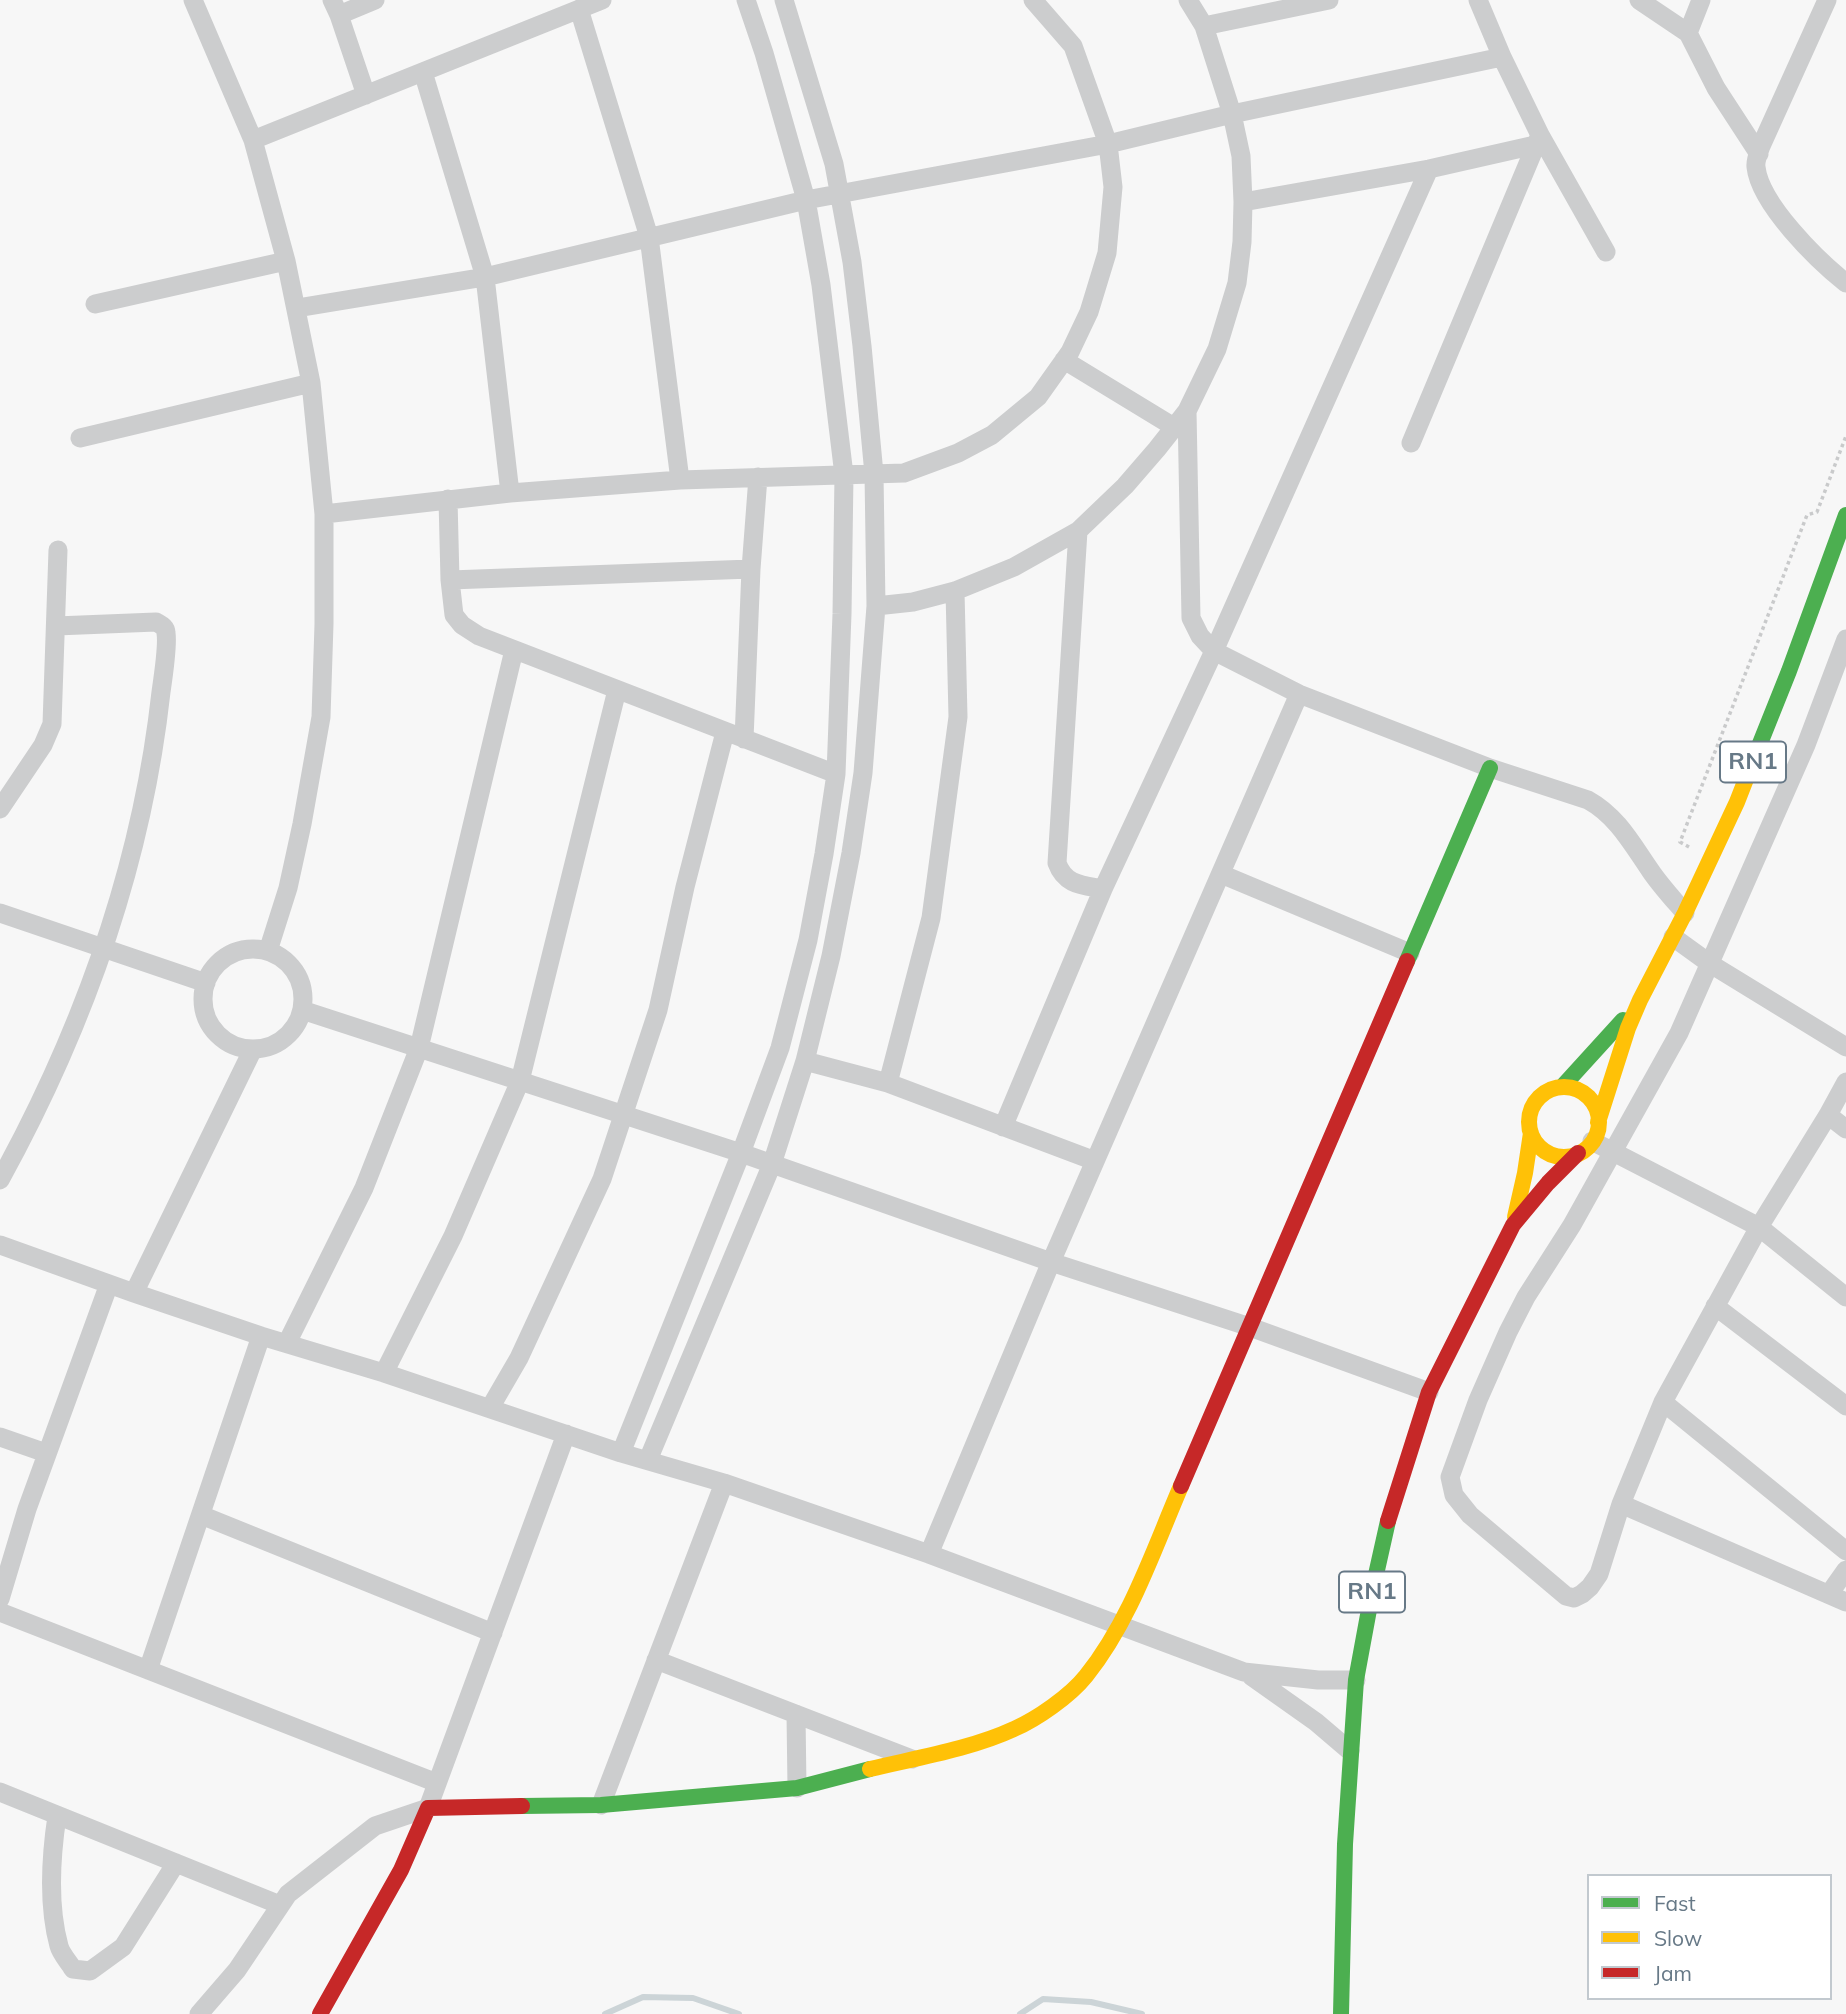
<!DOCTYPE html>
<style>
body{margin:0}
#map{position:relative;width:1846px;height:2014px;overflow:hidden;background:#f7f7f7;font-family:Mulish,sans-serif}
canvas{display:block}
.legend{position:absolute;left:1587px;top:1874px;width:245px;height:126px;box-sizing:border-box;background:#fff;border:2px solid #c2c9cf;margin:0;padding:9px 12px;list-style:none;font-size:21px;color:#677987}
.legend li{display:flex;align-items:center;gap:14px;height:35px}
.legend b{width:35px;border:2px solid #c2c9cf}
</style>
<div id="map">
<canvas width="1846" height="2014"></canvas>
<ul class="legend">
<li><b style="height:9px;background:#4caf50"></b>Fast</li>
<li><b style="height:9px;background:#ffc107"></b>Slow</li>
<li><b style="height:9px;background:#c62828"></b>Jam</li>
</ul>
</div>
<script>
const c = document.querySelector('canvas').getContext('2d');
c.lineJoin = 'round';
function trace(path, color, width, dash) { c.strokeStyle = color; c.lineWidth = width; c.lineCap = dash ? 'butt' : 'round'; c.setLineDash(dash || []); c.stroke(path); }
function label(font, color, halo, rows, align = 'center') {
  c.font = font + ' Mulish,sans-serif'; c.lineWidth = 7; c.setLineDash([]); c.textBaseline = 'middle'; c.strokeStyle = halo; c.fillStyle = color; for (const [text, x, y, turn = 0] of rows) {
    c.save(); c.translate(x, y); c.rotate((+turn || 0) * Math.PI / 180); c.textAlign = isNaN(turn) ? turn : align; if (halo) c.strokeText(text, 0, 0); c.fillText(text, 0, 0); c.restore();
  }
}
const stream = new Path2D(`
 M605,2014L643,1997L693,1998L739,2014
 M1020,2014L1043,1999L1091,2002L1142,2014`);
const path = new Path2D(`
 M1689,847L1680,842L1807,515L1817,512L1846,436`);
const street = new Path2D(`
 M193,0L253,140L286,261L311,383L324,514V624L321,717L302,824L288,888L268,951
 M332,0L339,15L366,95
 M1478,0L1502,57
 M1639,0L1688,33L1716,88L1759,154
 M1827,0L1761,146C1759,152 1755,160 1756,167C1760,204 1817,260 1846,283
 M579,9L649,237L680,480
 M339,15L375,0
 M1204,26L1329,0
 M1688,33L1701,0
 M423,72L485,277L510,493
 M253,140L602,0
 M1243,202L1429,169L1535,145
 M95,304L286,261
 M297,308L485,277L806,200L1108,144L1232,114L1502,57L1540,135L1606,252
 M1064,360L1174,427
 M1187,411L1191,618L1200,636L1214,651L1299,694L1490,768L1588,800C1617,816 1632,844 1650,870C1660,885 1673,899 1685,913
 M80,438L311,383
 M1411,443L1540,135
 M448,499L450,580L454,615L462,625L479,636L836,774
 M324,514L510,493L680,480L904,473L958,453L992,435L1038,397L1070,352L1089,312L1107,253L1113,187L1108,144L1073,46L1033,0
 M1078,531L1057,863C1065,885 1082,885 1103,889
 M450,580L751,569L758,477
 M876,606L913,602L955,591L1014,567L1078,531L1125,486L1157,449L1187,411L1217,349L1237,283L1242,242L1243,202L1241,156L1232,114L1204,26L1188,0
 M1846,639L1806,745L1679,1033L1572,1225L1526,1297L1508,1332L1478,1400L1450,1477L1454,1495L1470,1515L1566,1596L1574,1598L1582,1594L1590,1587L1599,1574L1621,1504L1663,1402L1759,1227L1828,1115L1846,1082
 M744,739L751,569
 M0,809L43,745L52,724L58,550
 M1221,874L1410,953
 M0,913L206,983
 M1673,937L1709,963L1846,1047
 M203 999a50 50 0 1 1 100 0a50 50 0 1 1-100 0Z
 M302,1010L741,1153L1051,1262L1250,1327L1429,1392
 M805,1061L888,1083L1095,1161
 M888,1083L931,918L958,717L955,591
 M1828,1115L1846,1129
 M1003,1127L1103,889L1214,651L1429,169
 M1592,1141L1759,1227L1846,1297
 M0,1180C83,1029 142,864 161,692C163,678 168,646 166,633C166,627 161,625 156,622L56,626
 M0,1245L134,1293L261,1336L384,1373L621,1453L724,1483L929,1554L1244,1672L1318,1680H1356
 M134,1293L253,1049
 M1715,1306L1846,1406
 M287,1343L364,1188L419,1048L514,650
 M384,1373L453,1236L520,1081L617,690
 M1663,1402L1846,1551
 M490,1408L519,1358L602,1179L658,1010L685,887L725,732
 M0,1437L46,1453
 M621,1453L741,1153L780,1048L808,940L824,854L836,774L842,614L844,475L821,285L806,200L764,53L746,0
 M648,1460L772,1164L805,1061L831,956L851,853L863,773L876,606L874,474L862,346L852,262L834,164L784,0
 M1621,1504L1846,1602
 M201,1515L493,1633
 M929,1554L1051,1262L1299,694
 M1829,1594L1846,1570
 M0,1599L27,1509L109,1284
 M0,1612L437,1783
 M656,1660L912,1759
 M148,1670L261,1336
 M1251,1676L1316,1722L1350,1751
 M796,1714L797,1788
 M0,1792L280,1905
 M601,1805L724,1483
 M57,1816C51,1856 48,1906 59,1946C61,1954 69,1962 73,1969L90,1971L123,1947L176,1863
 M199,2014L237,1970L288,1894L375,1826L428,1808L566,1434`);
const fast = new Path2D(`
 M1755,756L1789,671L1846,515
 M1407,961L1490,768
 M1562,1087L1623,1020
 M522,1806L601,1805L797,1788L870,1769
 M1341,2014L1345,1844L1356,1680L1373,1588L1388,1521`);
const slow = new Path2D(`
 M1529 1122a35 35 0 1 1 70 0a35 35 0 1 1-70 0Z
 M1598,1122L1628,1028L1640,1000L1685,913L1737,802L1755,756
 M1515,1217L1525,1173L1531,1133
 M870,1769C916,1758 971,1749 1014,1729C1037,1719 1070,1696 1086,1676C1130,1621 1153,1551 1181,1486`);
const jam = new Path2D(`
 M1181,1486L1407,961
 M1388,1521L1429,1392L1513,1225L1548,1183L1578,1153
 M320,2014L401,1870L428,1808L522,1806`);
const shields = [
 [1753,762,66],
 [1372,1592,66]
];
const shieldNames = [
 ["RN1",1753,762],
 ["RN1",1372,1592]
];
trace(stream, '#ccd4d7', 6);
trace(path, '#c9cacb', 3.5, [3.5, 3.5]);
trace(street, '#cccdce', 19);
trace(fast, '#4caf50', 16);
trace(slow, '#ffc107', 16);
trace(jam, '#c62828', 16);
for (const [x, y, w] of shields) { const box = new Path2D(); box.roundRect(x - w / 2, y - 20.5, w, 41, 5); c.fillStyle = '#fff'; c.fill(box); trace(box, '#677987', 2); }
label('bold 24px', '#677987', null, shieldNames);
</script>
